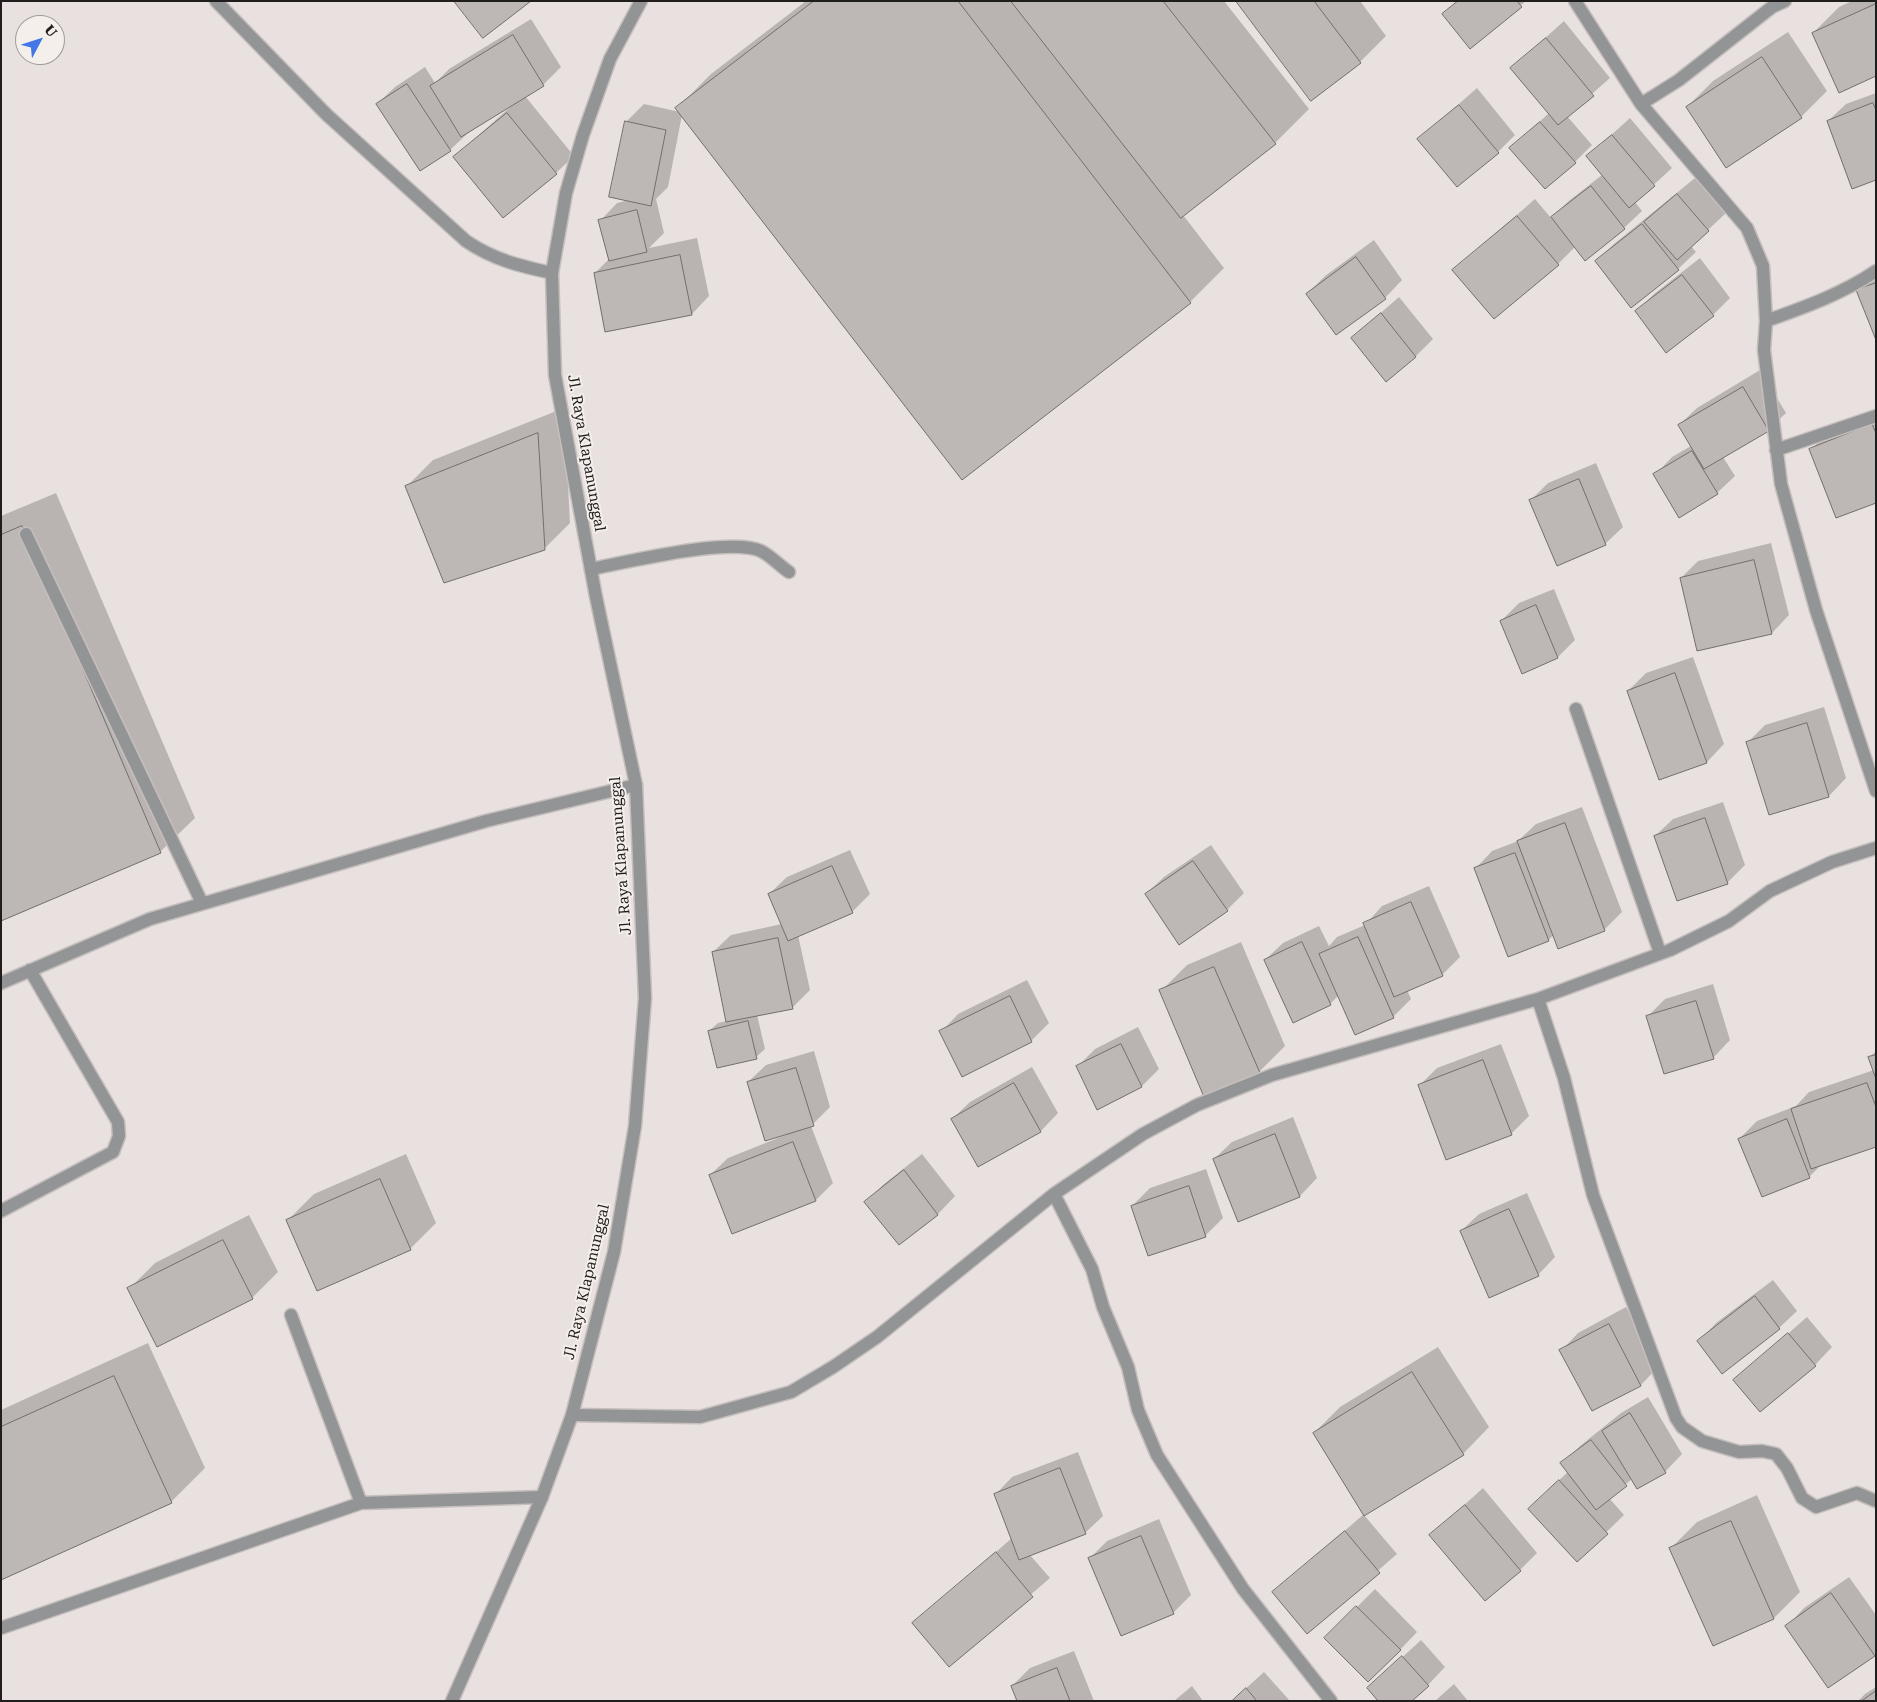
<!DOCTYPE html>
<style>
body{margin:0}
#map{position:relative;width:1877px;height:1702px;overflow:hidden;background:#e8e1df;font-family:"Roboto Serif",serif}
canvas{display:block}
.frame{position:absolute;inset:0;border:2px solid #201e1d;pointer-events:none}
.north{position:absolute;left:15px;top:15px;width:50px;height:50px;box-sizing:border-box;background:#f5efec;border:1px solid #a09b99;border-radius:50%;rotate:50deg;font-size:14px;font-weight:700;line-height:20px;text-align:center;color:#201e1d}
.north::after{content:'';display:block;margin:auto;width:18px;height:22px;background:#4377e8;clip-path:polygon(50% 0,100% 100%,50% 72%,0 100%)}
</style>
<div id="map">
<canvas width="1877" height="1702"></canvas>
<div class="frame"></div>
<div class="north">U</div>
</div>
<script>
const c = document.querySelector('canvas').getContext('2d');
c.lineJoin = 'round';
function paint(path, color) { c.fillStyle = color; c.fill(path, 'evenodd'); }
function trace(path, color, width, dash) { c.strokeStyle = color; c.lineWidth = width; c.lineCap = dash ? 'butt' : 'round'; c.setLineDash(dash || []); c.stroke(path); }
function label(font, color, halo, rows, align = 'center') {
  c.font = font + ' "Roboto Serif",serif'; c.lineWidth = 4; c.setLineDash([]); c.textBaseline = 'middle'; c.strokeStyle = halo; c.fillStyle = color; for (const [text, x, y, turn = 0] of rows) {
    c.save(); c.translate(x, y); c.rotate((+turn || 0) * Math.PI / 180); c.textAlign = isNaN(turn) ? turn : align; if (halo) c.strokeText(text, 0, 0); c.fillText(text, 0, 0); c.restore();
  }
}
const shadow = new Path2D(`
 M806,1H1224L1309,109L1275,143L1183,215L1224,268L1190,302L682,115L668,187L656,199L664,233L649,248L697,238L709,296L692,314L606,331L595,273L609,259L600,221L617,203L629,200L626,122L644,104L680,112L677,108L711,74Z
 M1237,1H1360L1386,36L1360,62Z
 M1457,1H1526L1471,47L1444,14Z
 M1852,1H1876V75L1813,33L1839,7Z
 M531,19L561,67L543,85L525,96L574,156L556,173L454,157L516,102L468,133L450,150L377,104L395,87L425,67L435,83L449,69Z
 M1564,21L1610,78L1567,116L1592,145L1575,162L1511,148L1549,113L1512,68Z
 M1788,32L1827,91L1801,117L1687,107L1713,81Z
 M1477,88L1515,135L1498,152L1419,139Z
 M1876,93V179L1828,121L1846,104Z
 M1630,118L1672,168L1635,202L1642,211L1624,228L1576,246L1558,264L1454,270L1535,199L1551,218L1570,200L1602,175L1587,157Z
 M1695,178L1726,213L1691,246L1696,252L1678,269L1631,306L1597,261L1614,244Z
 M1374,240L1402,280L1385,298L1307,294L1325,276Z
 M1700,258L1730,298L1713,315L1636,312L1654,294Z
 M1875,273H1876V337L1857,291Z
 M1399,297L1433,339L1415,357L1352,338Z
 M1760,370L1786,413L1768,430L1723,457L1735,476L1717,493L1655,475L1672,457L1691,446L1679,425L1697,408Z
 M564,408L570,523L544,549L407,486L433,460Z
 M1876,413V501L1811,450L1828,432Z
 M1596,463L1623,527L1605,544L1530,501L1548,483Z
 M56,493L195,818L160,852L1,919V516Z
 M1771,543L1789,615L1772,633L1681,578L1698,561Z
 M1554,589L1575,640L1558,657L1523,672L1501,621L1519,603Z
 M1693,657L1724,744L1707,762L1660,778L1628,691L1646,673Z
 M1824,707L1846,778L1829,796L1770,814L1748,742L1765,725Z
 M1723,802L1745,865L1727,883L1655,836L1673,819Z
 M1582,807L1622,912L1604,930L1558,947L1554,935L1548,940L1475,869L1492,851L1518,841L1536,824Z
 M1211,845L1244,893L1227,910L1146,894L1164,877Z
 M850,850L870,894L852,912L798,935L810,990L792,1008L757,1015L765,1049L756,1057L709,1031L718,1023L727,1021L713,952L731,935L782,924L769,894L787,877Z
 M1429,886L1460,957L1442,975L1407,990L1411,999L1393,1017L1338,996L1330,1004L1265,960L1283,943L1319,926L1329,946L1337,937L1365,925L1382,906Z
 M1241,942L1285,1046L1259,1072L1161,991L1187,965Z
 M1027,980L1049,1023L1031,1041L962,1075L941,1032L958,1014Z
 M1713,984L1730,1040L1713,1058L1647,1017L1665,999Z
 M1138,1027L1159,1069L1142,1086L1077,1067L1095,1049Z
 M1501,1044L1529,1116L1511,1134L1419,1086L1437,1068Z
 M814,1051L830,1107L811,1126L833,1183L816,1200L710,1175L728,1158L788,1134L748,1082L766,1065Z
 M1876,1051V1146L1822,1164L1809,1177L1739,1139L1757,1121L1796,1106L1809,1092L1874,1070L1869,1058Z
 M1032,1067L1058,1113L1041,1131L978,1166L952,1119L970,1102Z
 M1293,1117L1317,1178L1300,1196L1239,1220L1214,1159L1232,1142Z
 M406,1154L436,1223L410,1249L288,1220L314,1194Z
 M922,1154L955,1196L938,1214L899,1244L866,1202L884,1184Z
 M1206,1169L1223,1218L1205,1236L1132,1206L1150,1188Z
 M1527,1193L1555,1257L1538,1275L1461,1231L1479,1214Z
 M249,1215L278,1272L252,1298L129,1289L155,1263Z
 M1773,1280L1797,1311L1779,1328L1699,1341L1716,1323Z
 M1626,1307L1658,1367L1641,1385L1592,1410L1561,1351L1578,1333Z
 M1807,1317L1832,1347L1815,1365L1735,1380Z
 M148,1343L205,1468L171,1502L1,1579V1410Z
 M1438,1347L1489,1427L1463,1454L1364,1515L1397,1554L1307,1632L1274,1592L1364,1514L1314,1433L1340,1407Z
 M1648,1397L1682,1454L1665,1472L1632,1479L1609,1498L1624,1515L1577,1561L1547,1491L1568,1472L1562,1464L1580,1446L1621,1413Z
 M1078,1452L1103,1516L1085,1533L1030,1555L1050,1578L949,1665L914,1623L1012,1538L995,1495L1012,1477Z
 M1483,1488L1537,1553L1520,1570L1431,1535Z
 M1757,1495L1800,1592L1774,1618L1713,1644L1671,1548L1697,1522Z
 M1159,1519L1191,1595L1173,1613L1089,1559L1107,1541Z
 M1849,1577L1876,1615V1653L1874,1655L1787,1626L1804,1608Z
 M1375,1589L1417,1632L1400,1650L1326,1638Z
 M1421,1640L1445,1667L1428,1685L1369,1688Z
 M1074,1651L1094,1701H1018L1012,1686L1030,1668Z
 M1264,1672L1290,1701H1232Z
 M1454,1684L1468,1701H1435Z
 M1192,1686L1203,1701H1174Z
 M1876,1687V1701H1858L1865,1694Z`);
const building = new Path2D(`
 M454,1H531L483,38Z
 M814,1H958L1191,303L962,480L675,108Z
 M1011,1H1163L1276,144L1181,218Z
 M1236,1H1314L1361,63L1311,101Z
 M1458,1H1517L1522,7L1470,49L1442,14Z
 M1876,4V76L1839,93L1812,33Z
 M513,35L544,86L461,137L430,86Z
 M1546,38L1594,96L1558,125L1510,68Z
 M1762,57L1802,118L1726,168L1686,107Z
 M407,84L451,151L420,171L376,104Z
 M1873,103L1876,110V180L1852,189L1827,121Z
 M1459,105L1499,153L1457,187L1417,139Z
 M507,113L557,174L503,218L453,157Z
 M625,121L666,130L651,206L609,197Z
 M1540,122L1576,163L1545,189L1509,148Z
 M1612,135L1655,186L1629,208L1586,156Z
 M1591,186L1625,229L1585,261L1551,217Z
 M1677,194L1709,231L1677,260L1644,222Z
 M637,210L647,252L609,261L598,220Z
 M1517,216L1559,265L1494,319L1452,270Z
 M1642,224L1679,270L1631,308L1595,261Z
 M680,255L692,315L605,332L594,273Z
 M1356,257L1386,299L1336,335L1306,294Z
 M1682,275L1714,316L1666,353L1635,311Z
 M1876,283V340L1856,290Z
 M1381,313L1416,357L1386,382L1351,338Z
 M1743,387L1769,431L1704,469L1678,425Z
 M1872,424L1876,433V503L1836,518L1809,449Z
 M538,433L545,550L444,583L405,486Z
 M1692,451L1718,494L1679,518L1653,474Z
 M1579,479L1606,545L1557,566L1529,500Z
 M22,526L161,853L1,921V535Z
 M1754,560L1772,634L1697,651L1680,578Z
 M1536,605L1558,658L1522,674L1500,621Z
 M1675,673L1707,763L1659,780L1627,691Z
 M1807,723L1829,797L1769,815L1746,742Z
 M1705,818L1728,884L1677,901L1654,836Z
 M1565,823L1605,931L1558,949L1517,841Z
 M1515,853L1549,941L1508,957L1474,868Z
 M1193,861L1228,911L1179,945L1145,894Z
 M832,866L853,913L788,941L768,894Z
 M1411,902L1443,976L1394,997L1363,923Z
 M1358,937L1394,1018L1355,1035L1319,954Z
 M778,938L793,1009L726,1022L712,952Z
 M1302,942L1331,1005L1293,1023L1264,960Z
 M1214,967L1260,1073L1204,1097L1159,990Z
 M1010,996L1032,1042L962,1077L939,1031Z
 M1696,1001L1714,1059L1664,1074L1646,1016Z
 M748,1021L757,1059L717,1068L708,1031Z
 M1121,1044L1142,1087L1097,1110L1076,1066Z
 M1876,1055V1079L1868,1057Z
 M1483,1060L1512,1135L1446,1160L1418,1085Z
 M796,1068L814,1126L765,1141L747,1082Z
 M1014,1083L1041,1132L978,1167L951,1119Z
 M1867,1083L1876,1107V1147L1811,1169L1791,1109Z
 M1787,1119L1810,1178L1762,1197L1738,1139Z
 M1275,1134L1300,1197L1238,1222L1213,1159Z
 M793,1142L816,1201L732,1234L709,1175Z
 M904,1170L938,1215L899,1245L864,1202Z
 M380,1179L411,1250L317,1291L286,1220Z
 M1189,1186L1206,1237L1148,1256L1131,1206Z
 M1509,1209L1539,1276L1489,1298L1460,1231Z
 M223,1240L253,1299L157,1347L127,1288Z
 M1755,1296L1780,1329L1722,1374L1697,1341Z
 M1609,1324L1641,1386L1592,1411L1559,1350Z
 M1788,1333L1816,1366L1760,1412L1733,1380Z
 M1412,1372L1464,1455L1364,1516L1313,1433Z
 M114,1376L172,1503L1,1580V1427Z
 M1630,1413L1666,1473L1637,1489L1602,1431Z
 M1591,1440L1627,1486L1596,1510L1560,1463Z
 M1060,1468L1086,1534L1019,1560L994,1494Z
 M1559,1480L1608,1534L1577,1562L1528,1509Z
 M1465,1505L1521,1571L1485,1601L1429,1535Z
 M1731,1521L1774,1619L1713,1646L1669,1548Z
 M1345,1531L1380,1573L1307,1634L1272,1592Z
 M1141,1536L1174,1614L1121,1636L1088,1558Z
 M996,1552L1033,1597L949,1667L912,1623Z
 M1831,1593L1875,1656L1828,1688L1785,1626Z
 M1356,1606L1401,1650L1368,1682L1324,1638Z
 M1402,1656L1429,1686L1412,1701H1378L1367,1688Z
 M1057,1668L1070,1701H1017L1011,1686Z
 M1246,1688L1257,1701H1232Z
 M1876,1691V1701H1862Z`);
const service = new Path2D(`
 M26,534L202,903
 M591,569C627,562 730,537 761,551C771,556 780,566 789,572
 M1,983L150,919L486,821L636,785
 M1,1211L113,1152L119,1136L118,1122L30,970
 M291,1315L361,1503
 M1,1628L361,1503L542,1497`);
const minor = new Path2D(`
 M216,1L326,114L466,241C494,260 520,266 552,273
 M1575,1L1641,104L1747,228L1763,266L1766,321L1764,350L1781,484L1816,610L1876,791
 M1641,104L1679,80L1772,7L1785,1
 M1766,321C1805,307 1842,294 1876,271
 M1776,450L1876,416
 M1576,709L1660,953
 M1538,999L1564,1078L1593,1195L1676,1418L1682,1427L1702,1441L1739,1452L1762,1451L1776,1454L1787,1468L1802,1498L1816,1507L1857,1493L1876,1501
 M1054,1194L1092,1269L1103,1307L1128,1367L1138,1410L1157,1455L1243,1589L1331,1701
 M572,1415L700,1417L791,1392L833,1367L877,1337L1054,1194L1143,1134L1197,1105L1272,1075L1538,999L1670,950L1729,921L1770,891L1832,862L1876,848`);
const tertiary = new Path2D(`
 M452,1701L542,1497L572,1415L614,1252L635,1126L645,998L636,785L596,597L555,375L552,273L566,193L583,135L610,59L641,1`);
const streetNames = [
 ["Jl. Raya Klapanunggal",586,453,80],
 ["Jl. Raya Klapanunggal",621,856,-94],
 ["Jl. Raya Klapanunggal",587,1282,-77]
];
paint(shadow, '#0003');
paint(building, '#bdb7b5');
trace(building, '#736e6b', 1);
trace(service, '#c4bebc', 15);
trace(minor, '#c4bebc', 15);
trace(tertiary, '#c4bebc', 15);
trace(service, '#939496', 12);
trace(minor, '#939496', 12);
trace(tertiary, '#939496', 12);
label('15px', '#201e1d', '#f5efec', streetNames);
</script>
